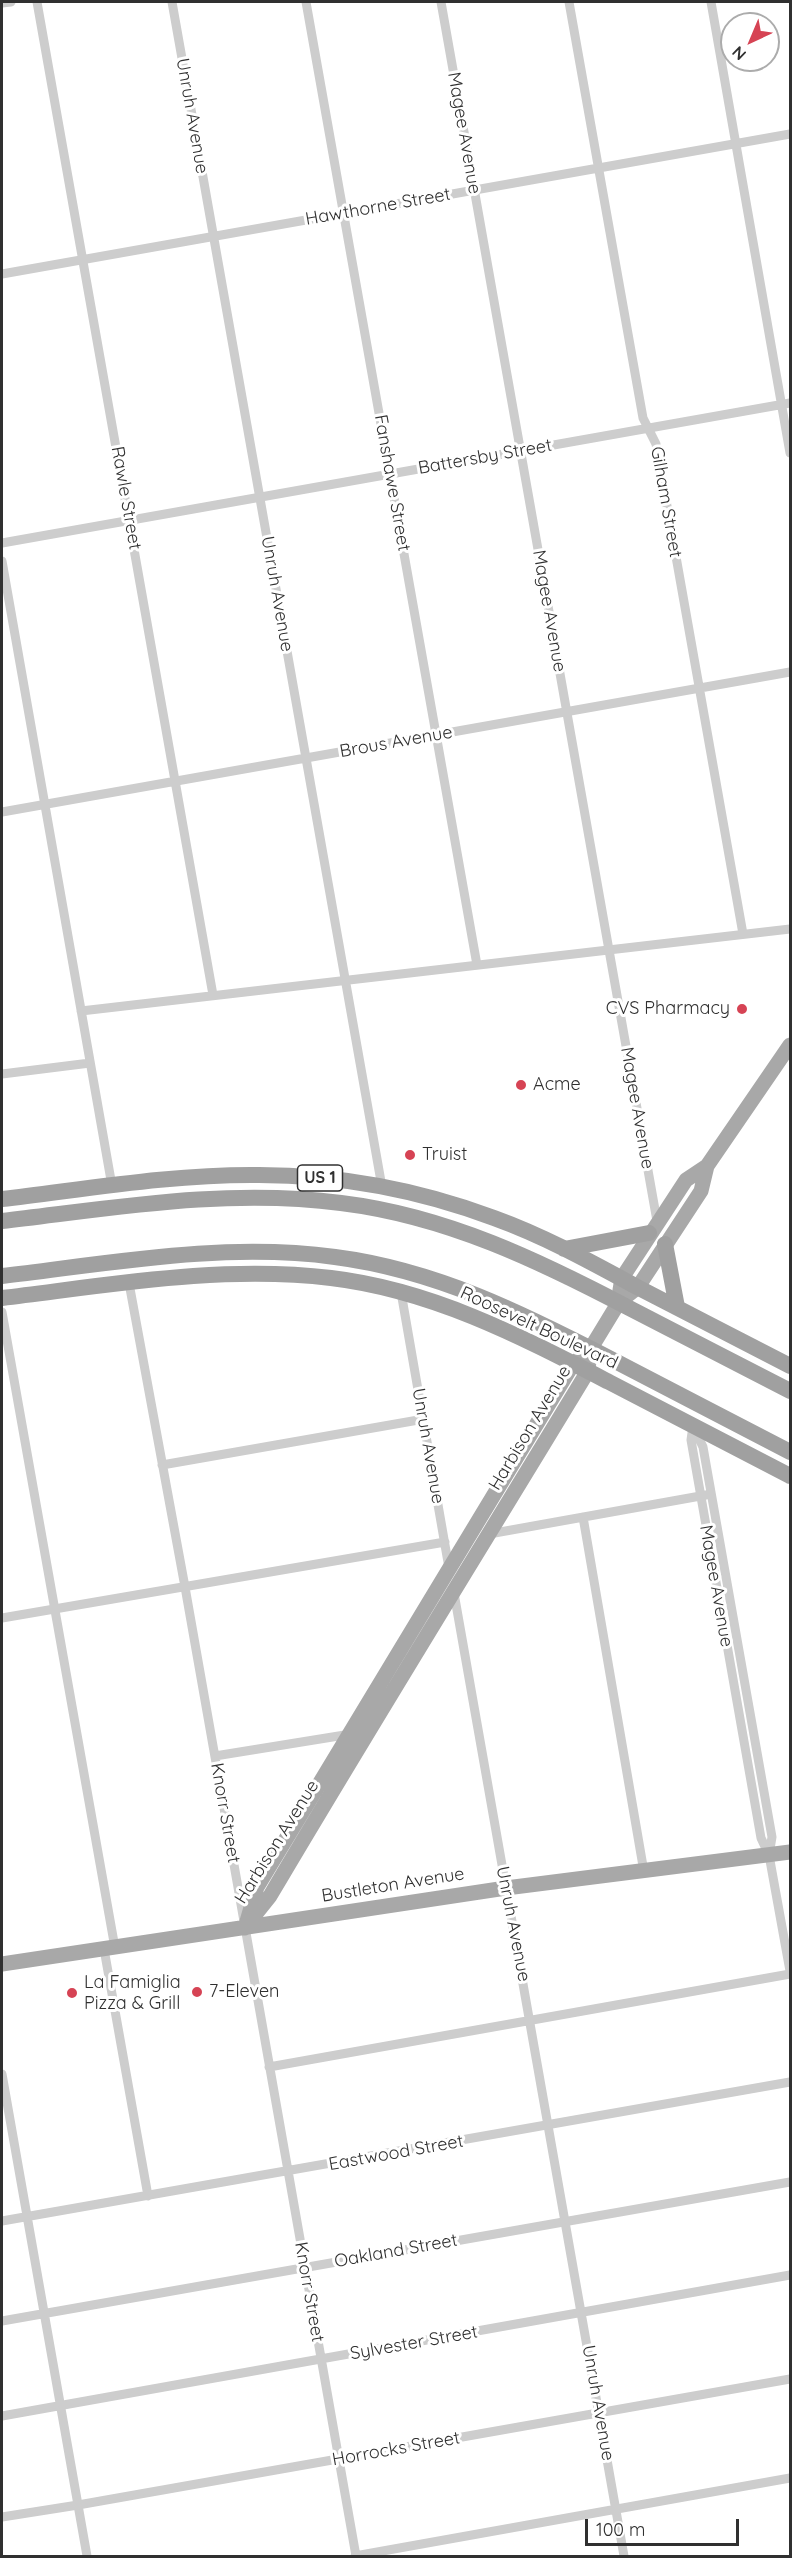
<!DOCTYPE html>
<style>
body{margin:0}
#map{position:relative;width:792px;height:2558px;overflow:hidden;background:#fff;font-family:Quicksand,sans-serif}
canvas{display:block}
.frame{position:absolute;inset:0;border:3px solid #303030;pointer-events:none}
.north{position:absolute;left:720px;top:12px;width:60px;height:60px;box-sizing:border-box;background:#fff;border:2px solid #acacac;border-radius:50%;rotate:224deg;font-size:16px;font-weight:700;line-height:24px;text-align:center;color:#303030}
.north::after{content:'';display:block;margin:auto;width:21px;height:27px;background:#d64354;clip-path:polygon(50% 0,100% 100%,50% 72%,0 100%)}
.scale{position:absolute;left:585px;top:2519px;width:154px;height:27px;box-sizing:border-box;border:3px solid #303030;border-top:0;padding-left:8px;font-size:18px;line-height:21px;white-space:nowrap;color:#303030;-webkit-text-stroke:4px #fff;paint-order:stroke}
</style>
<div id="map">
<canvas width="792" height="2558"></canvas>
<div class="frame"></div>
<div class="north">N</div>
<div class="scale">100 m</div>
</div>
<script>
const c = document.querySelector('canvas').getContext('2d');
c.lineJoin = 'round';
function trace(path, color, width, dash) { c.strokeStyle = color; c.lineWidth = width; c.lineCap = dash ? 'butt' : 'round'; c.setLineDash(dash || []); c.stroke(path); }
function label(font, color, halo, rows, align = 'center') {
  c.font = font + ' Quicksand,sans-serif'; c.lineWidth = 6; c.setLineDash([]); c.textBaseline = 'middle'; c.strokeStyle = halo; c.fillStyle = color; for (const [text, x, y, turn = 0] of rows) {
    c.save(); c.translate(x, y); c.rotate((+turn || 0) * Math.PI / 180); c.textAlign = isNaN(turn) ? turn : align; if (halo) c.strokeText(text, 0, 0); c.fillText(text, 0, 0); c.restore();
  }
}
const minor = new Path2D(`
 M37,2L213,995
 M172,2L382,1187
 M306,2L477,965
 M441,2L657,1221
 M569,2L643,418L656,444L743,934
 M711,2L790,453
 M2,3L11,2
 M2,274L790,134
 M2,543L790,403
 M2,561L112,1186
 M2,812L790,672
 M81,1011L790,929
 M2,1074L90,1063
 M129,1283L185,1587L356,2556
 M401,1292L449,1568
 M2,1312L115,1948
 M693,1426L691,1440L761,1838L769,1855L790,1971
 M694,1428L703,1447L772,1837L769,1855
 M162,1465L424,1419
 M583,1517L644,1872
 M489,1534L706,1495
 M454,1593L624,2556
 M2,1618L445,1542
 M215,1756L351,1734
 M104,1949L148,2196
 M269,2067L790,1974
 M2,2074L87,2556
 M2,2221L790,2082
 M2,2321L790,2182
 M2,2416L790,2275
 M2,2517L78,2505L790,2379
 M355,2556L790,2478`);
const primary = new Path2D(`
 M620,1290L622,1278L686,1180L707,1166
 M250,1921L270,1896C374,1720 482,1546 588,1371L589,1360
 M245,1928L257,1887L573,1364L591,1348L619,1302L638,1287L701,1191L707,1166L790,1045
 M2,1964L506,1888L790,1852`);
const trunk = new Path2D(`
 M2,1199C87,1189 173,1174 259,1175C339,1175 419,1190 494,1218C544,1236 591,1262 637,1287C688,1313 739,1340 790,1366
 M2,1221C114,1208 227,1188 341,1203C447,1216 540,1261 633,1310C685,1337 738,1364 790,1391
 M665,1244L677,1307
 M564,1249L649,1233
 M2,1276C112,1263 224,1242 335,1257C436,1270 524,1314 613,1360C672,1391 731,1421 790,1452
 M2,1298C110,1285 221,1265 331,1278C432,1290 520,1336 609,1382C670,1414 730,1445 790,1476`);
const markers = [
 [742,1009,6,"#d64354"],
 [521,1085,6,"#d64354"],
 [410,1155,6,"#d64354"],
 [197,1992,6,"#d64354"],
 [72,1993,6,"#d64354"]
];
const shields = [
 [320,1178,45]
];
const shieldNames = [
 ["US 1",320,1178]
];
const streetNames = [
 ["Unruh Avenue",192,116,80],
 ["Magee Avenue",464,133,80],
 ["Hawthorne Street",378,207,-10],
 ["Battersby Street",485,457,-10],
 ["Fanshawe Street",392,483,80],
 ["Rawle Street",126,498,80],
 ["Gilham Street",666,502,80],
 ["Unruh Avenue",277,594,80],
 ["Magee Avenue",549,611,80],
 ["Brous Avenue",396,742,-10],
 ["Magee Avenue",637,1108,80],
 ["Roosevelt Boulevard",539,1328,25],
 ["Harbison Avenue",530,1428,-59],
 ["Unruh Avenue",428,1446,80],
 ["Magee Avenue",716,1586,80],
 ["Knorr Street",225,1813,80],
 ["Harbison Avenue",277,1842,-58],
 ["Bustleton Avenue",393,1885,-9],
 ["Unruh Avenue",513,1924,79],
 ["Eastwood Street",396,2153,-10],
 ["Oakland Street",396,2251,-10],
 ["Knorr Street",309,2292,80],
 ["Sylvester Street",414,2343,-10],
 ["Unruh Avenue",598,2403,80],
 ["Horrocks Street",396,2449,-10]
];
const poiNames = [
 ["CVS Pharmacy",730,1009,"right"],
 ["Acme",533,1085],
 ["Truist",422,1155],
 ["La Famiglia",84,1983],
 ["Pizza & Grill",84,2004],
 ["7-Eleven",209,1992]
];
trace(minor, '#cdcdcd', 9);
trace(primary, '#a8a8a8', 15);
trace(trunk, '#a0a0a0', 16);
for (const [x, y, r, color] of markers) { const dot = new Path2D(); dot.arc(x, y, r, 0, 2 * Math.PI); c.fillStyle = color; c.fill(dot); trace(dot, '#fff', 2); }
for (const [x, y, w] of shields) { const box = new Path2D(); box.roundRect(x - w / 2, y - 13, w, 26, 4.5); c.fillStyle = '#fff'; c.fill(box); trace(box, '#303030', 1.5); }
label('bold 16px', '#303030', null, shieldNames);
label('18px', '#303030', '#fff', streetNames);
label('18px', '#303030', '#fff', poiNames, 'left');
</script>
